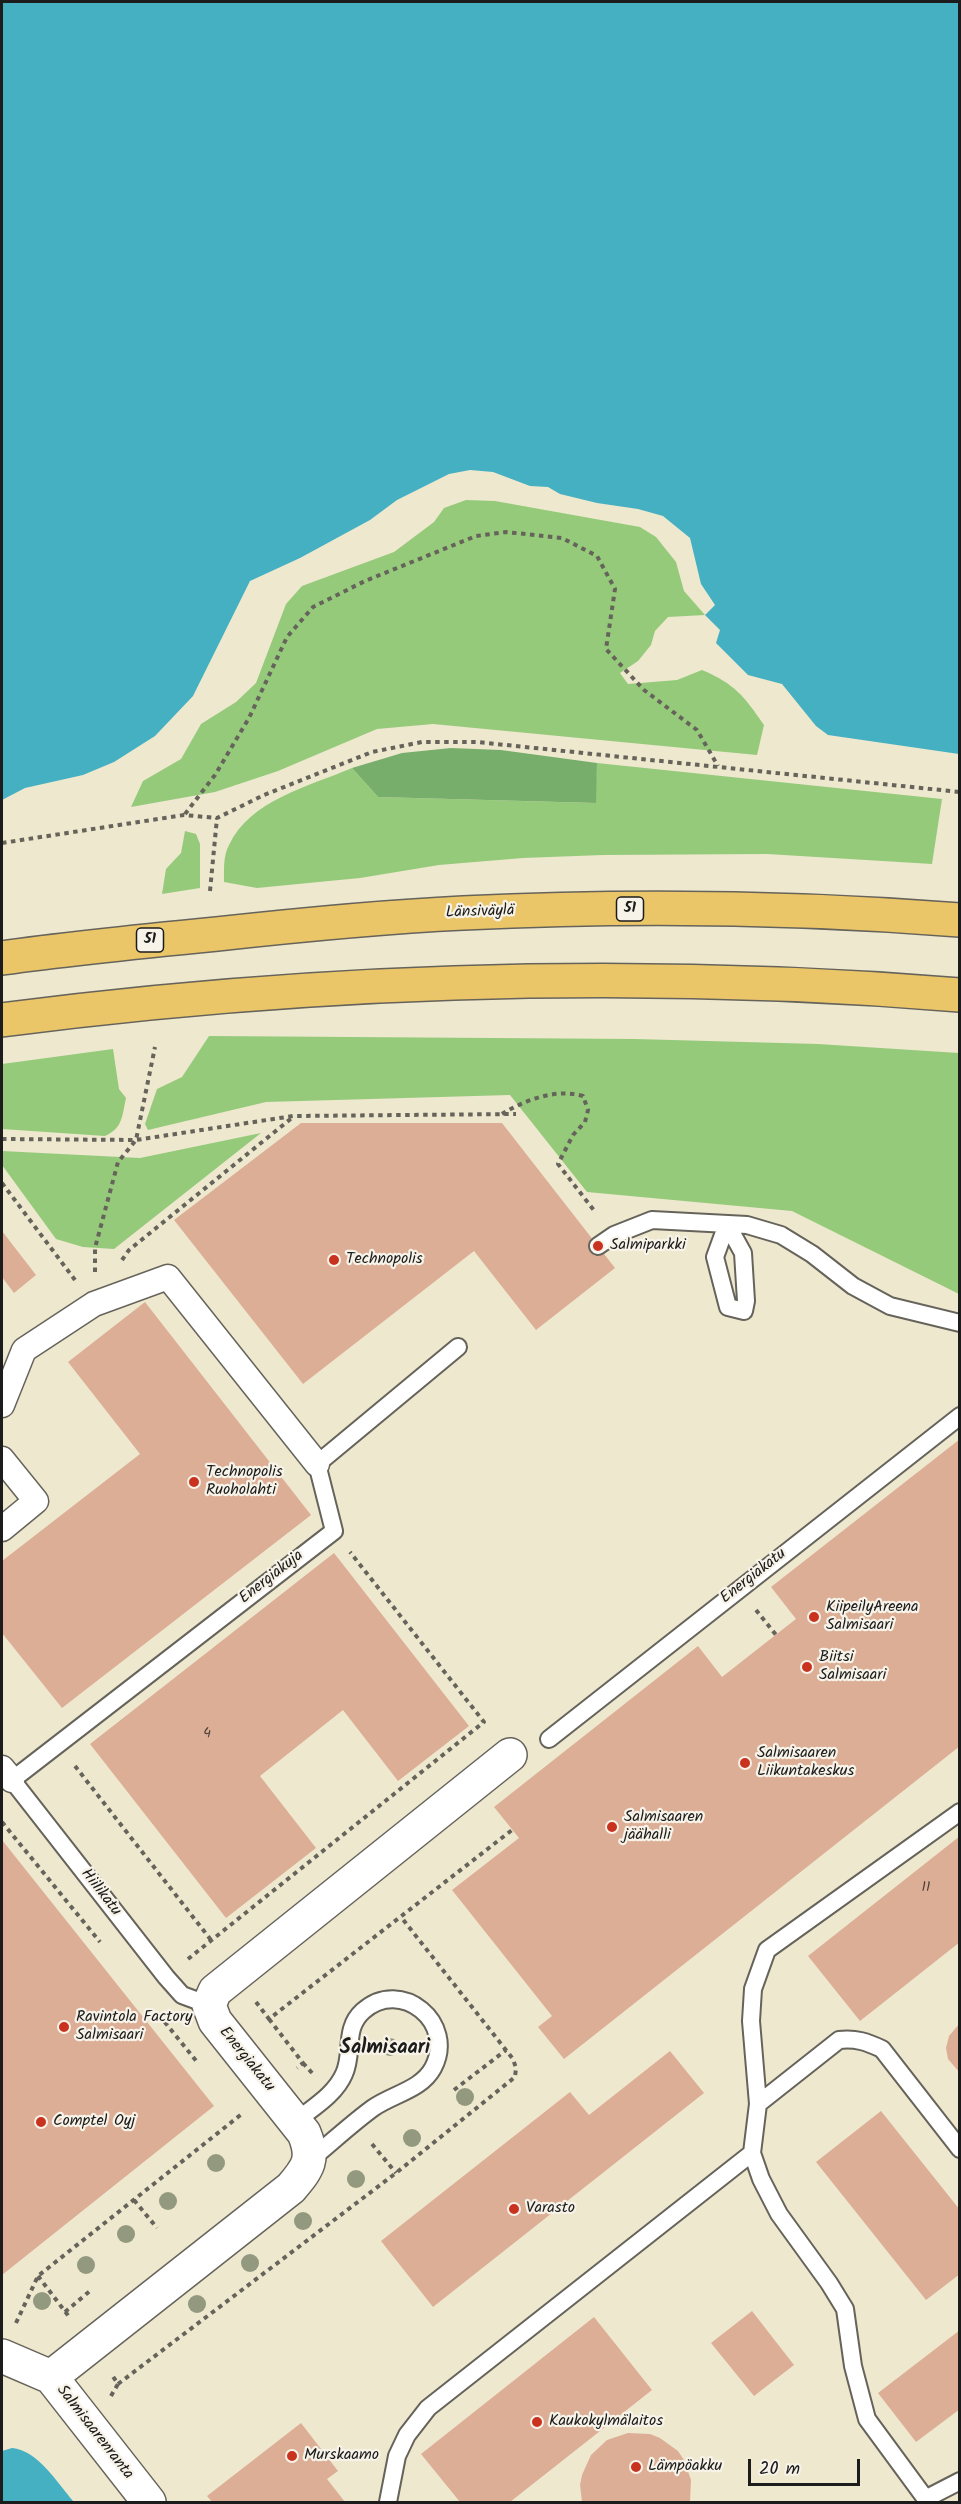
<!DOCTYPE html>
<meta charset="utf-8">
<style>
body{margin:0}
#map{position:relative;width:961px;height:2504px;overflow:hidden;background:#eee8cf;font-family:Kalam,sans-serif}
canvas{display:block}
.frame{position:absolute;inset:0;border:3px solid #1c1c1c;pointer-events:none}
.scale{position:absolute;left:748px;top:2459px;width:112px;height:27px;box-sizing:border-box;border:3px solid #1c1c1c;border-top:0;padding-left:8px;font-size:18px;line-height:21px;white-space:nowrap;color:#1c1c1c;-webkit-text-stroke:4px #f7f3e8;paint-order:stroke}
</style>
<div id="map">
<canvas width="961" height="2504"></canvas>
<div class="frame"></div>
<div class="scale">20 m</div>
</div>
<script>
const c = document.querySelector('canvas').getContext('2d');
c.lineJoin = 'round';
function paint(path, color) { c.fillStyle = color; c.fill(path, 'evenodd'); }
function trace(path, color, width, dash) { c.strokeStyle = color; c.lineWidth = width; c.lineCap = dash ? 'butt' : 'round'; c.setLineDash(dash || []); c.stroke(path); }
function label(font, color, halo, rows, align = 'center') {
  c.font = font + ' Kalam,sans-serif'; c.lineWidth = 4.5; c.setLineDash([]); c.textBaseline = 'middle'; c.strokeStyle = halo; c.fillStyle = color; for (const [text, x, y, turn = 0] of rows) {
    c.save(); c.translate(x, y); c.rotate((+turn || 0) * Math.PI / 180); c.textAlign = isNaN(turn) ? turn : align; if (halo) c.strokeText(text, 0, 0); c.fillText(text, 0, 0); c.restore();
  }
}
const green = new Path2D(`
 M466,500L495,501L640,527L656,537L676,562L684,591L705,615L668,617L655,631L651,645L638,661L620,673L628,684L677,680L702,670C735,684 744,696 764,725L757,755L433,724L377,729L278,771L215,792L131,807L143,781L181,759L201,724L236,702L256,683L286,604L302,586L394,552L434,522L444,508Z
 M597,763L942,799L932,864L767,854L603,855L523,858L439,865L360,878L257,888L224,882C224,870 223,856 229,845C250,800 310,786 352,768L378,797L595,803Z
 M185,831L196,834L200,844V888L162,894L166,869L181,853Z
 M209,1036L635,1039L818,1044L959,1053V1294L792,1211L587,1192L510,1095L266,1102L148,1130L145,1124L157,1089L182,1077Z
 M113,1049L119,1089L126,1098C122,1116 123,1128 105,1136L2,1129V1064Z
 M261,1133L114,1249L83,1247L56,1239L2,1165V1151L140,1158Z`);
const forest = new Path2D(`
 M451,748L501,750L597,763L596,803L378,797L352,768L402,753Z`);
const water = new Path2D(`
 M2,2H959V754L828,735L816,726L782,684L748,675L716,643L720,630L705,615L715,605L701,584L690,538L663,516L638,509L597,503L560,494L548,487L530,486L493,472L470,470L449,474L397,500L370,520L300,558L250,581L193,696L155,736L114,762L83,775L25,788L2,800Z
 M12,2448C38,2450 58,2484 74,2502H2V2451Z`);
const building = new Path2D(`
 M301,1123H502L615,1268L536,1330L474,1251L303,1384L174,1220Z
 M2,1231L36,1275L14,1293L2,1277Z
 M145,1302L311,1515L62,1708L2,1633V1561L140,1454L68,1362Z
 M960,1439V1746L564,2059L538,2027L552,2016L452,1890L519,1838L494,1807L698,1646L722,1677L787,1626L796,1619L771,1587Z
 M334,1553L469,1726L398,1781L343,1710L260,1776L316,1848L226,1918L90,1744Z
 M960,1836V1942L860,2021L808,1956Z
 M2,1840L214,2106L2,2275Z
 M960,2023V2073L948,2059L946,2048L949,2036Z
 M670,2051L704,2093L433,2307L381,2241L570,2092L589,2115Z
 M881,2111L960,2210V2274L926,2300L816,2162Z
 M752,2311L794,2365L754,2396L711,2343Z
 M594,2317L652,2390L510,2502H460L421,2454Z
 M960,2330V2409L916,2442L878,2393Z
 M301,2423L338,2471L327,2479L345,2502H212L207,2496Z
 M628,2433L650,2434L660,2438L678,2451L684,2460L691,2480L690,2502H582L580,2485L582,2475L591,2455L607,2440Z`);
const path = new Path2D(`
 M185,814L215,775L249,718L287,637L313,607L365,581L476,536L506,532L562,538L597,556L615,589L606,649L644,690L697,730L718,766
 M2,843L184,815L217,818L264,795L372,752L422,742H477L960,792
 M210,891L217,818
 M502,1114C525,1100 556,1088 583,1096L588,1110L585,1122L573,1135L558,1164L596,1213
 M2,1139L136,1140L293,1116L516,1114
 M2,1183L75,1280
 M122,1260L129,1250L293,1117
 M95,1272V1248L118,1162L136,1140L155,1047
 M756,1610L776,1635
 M75,1766L211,1940
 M2,1822L100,1942
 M188,1959L484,1722L350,1552
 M256,2002L269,2019L512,1830
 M159,2015L198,2063
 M269,2019L303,2063L297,2068
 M303,2063L313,2074
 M454,2090L506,2050
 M372,2144L396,2173
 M134,2200L157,2228
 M38,2276L70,2318
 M65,2312L91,2290
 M16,2323L38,2276L243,2113
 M118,2384L396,2173L515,2077L516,2068L513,2059L401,1917
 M111,2396L118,2384L112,2375`);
const service = new Path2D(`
 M727,1224L743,1253L746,1301L744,1311L728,1307L715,1257Z
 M598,1246L614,1235L652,1220L747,1225L781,1235L812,1254L853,1286L890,1306L960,1323
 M549,1739L960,1416
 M209,2005L182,1995L166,1977L12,1780L334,1531L317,1464L458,1347
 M758,2104L839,2040C856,2038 867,2042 882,2049L960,2149
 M295,2122C312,2108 335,2095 344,2074C354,2053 343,2029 363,2011C401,1977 457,2023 433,2068C421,2090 393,2094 373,2108C351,2124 331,2143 310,2160
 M925,2499L960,2481
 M388,2502L397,2456L407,2435L428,2408L752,2153
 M928,2502L867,2419L853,2366L845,2309L829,2283L779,2214L761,2179L752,2153L758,2104L751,2021L753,1989L767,1950L960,1812`);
const pedestrian = new Path2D(`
 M2,1405L24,1350L94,1304L168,1277L317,1464
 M2,1459L36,1501L2,1529
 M2,1768L12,1780`);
const minor = new Path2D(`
 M2,2356L51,2377L149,2502
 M51,2377L291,2188C308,2168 315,2159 304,2133L215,2021L209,2005L215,1991L510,1755`);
const motorway = new Path2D(`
 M2,958C73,948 145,941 217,934C299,925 381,917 463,913C628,905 795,907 960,920
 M2,1020C318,979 641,969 960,995`);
const trees = [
 [390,2047],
 [465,2097],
 [412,2138],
 [216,2163],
 [356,2179],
 [168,2201],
 [303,2221],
 [126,2234],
 [250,2263],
 [86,2265],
 [42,2301],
 [197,2304]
];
const markers = [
 [598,1246,6,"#c8321e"],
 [334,1260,6,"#c8321e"],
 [194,1482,6,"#c8321e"],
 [814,1617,6,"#c8321e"],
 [807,1667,6,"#c8321e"],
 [745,1763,6,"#c8321e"],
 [612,1827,6,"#c8321e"],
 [64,2027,6,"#c8321e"],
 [41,2122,6,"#c8321e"],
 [514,2209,6,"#c8321e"],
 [537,2422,6,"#c8321e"],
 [292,2456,6,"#c8321e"],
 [636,2467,6,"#c8321e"]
];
const numberNames = [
 ["4",207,1735],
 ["11",926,1889]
];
const shields = [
 [630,909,27],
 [150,940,27]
];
const shieldNames = [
 ["51",630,909],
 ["51",150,940]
];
const streetNames = [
 ["Länsiväylä",480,913,-2],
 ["Energiakatu",754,1577,-38],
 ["Energiakuja",272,1578,-38],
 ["Hiilikatu",100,1893,52],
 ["Energiakatu",246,2060,51],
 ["Salmisaarenranta",94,2433,52]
];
const poiNames = [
 ["Salmiparkki",610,1246],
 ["Technopolis",346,1260],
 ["Technopolis",206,1473],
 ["Ruoholahti",206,1491],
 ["KiipeilyAreena",826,1608],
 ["Salmisaari",826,1626],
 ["Biitsi",819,1658],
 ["Salmisaari",819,1676],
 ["Salmisaaren",757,1754],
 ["Liikuntakeskus",757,1772],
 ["Salmisaaren",624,1818],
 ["jäähalli",624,1836],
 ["Ravintola Factory",76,2018],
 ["Salmisaari",76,2036],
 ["Comptel Oyj",53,2122],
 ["Varasto",526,2209],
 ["Kaukokylmälaitos",549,2422],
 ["Murskaamo",304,2456],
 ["Lämpöakku",648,2467]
];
const quarterNames = [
 ["Salmisaari",385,2050]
];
paint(green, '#95ca7b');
paint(forest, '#78ae6b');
paint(water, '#44b0c2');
paint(building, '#ddae96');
trace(service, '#66635b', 20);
trace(pedestrian, '#66635b', 27);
trace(minor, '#66635b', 36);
trace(motorway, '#66635b', 36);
trace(path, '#66635b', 4, [4.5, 4.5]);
trace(service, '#fff', 16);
trace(pedestrian, '#fff', 24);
trace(minor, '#fff', 33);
trace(motorway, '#ebc669', 33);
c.fillStyle = '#92997f';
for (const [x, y] of trees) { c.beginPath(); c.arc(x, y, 9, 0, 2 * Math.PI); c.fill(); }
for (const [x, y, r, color] of markers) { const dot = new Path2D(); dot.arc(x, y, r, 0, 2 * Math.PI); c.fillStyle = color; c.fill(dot); trace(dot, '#f7f3e8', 2); }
label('14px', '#4c403a', null, numberNames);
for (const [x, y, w] of shields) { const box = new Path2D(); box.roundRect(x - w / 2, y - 12, w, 24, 4.5); c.fillStyle = '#f7f3e8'; c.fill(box); trace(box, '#1c1c1c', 1.5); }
label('bold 15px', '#1c1c1c', null, shieldNames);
label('16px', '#1c1c1c', '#f7f3e8', streetNames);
label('16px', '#1c1c1c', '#f7f3e8', poiNames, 'left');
label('bold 20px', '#1c1c1c', '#f7f3e8', quarterNames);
</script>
